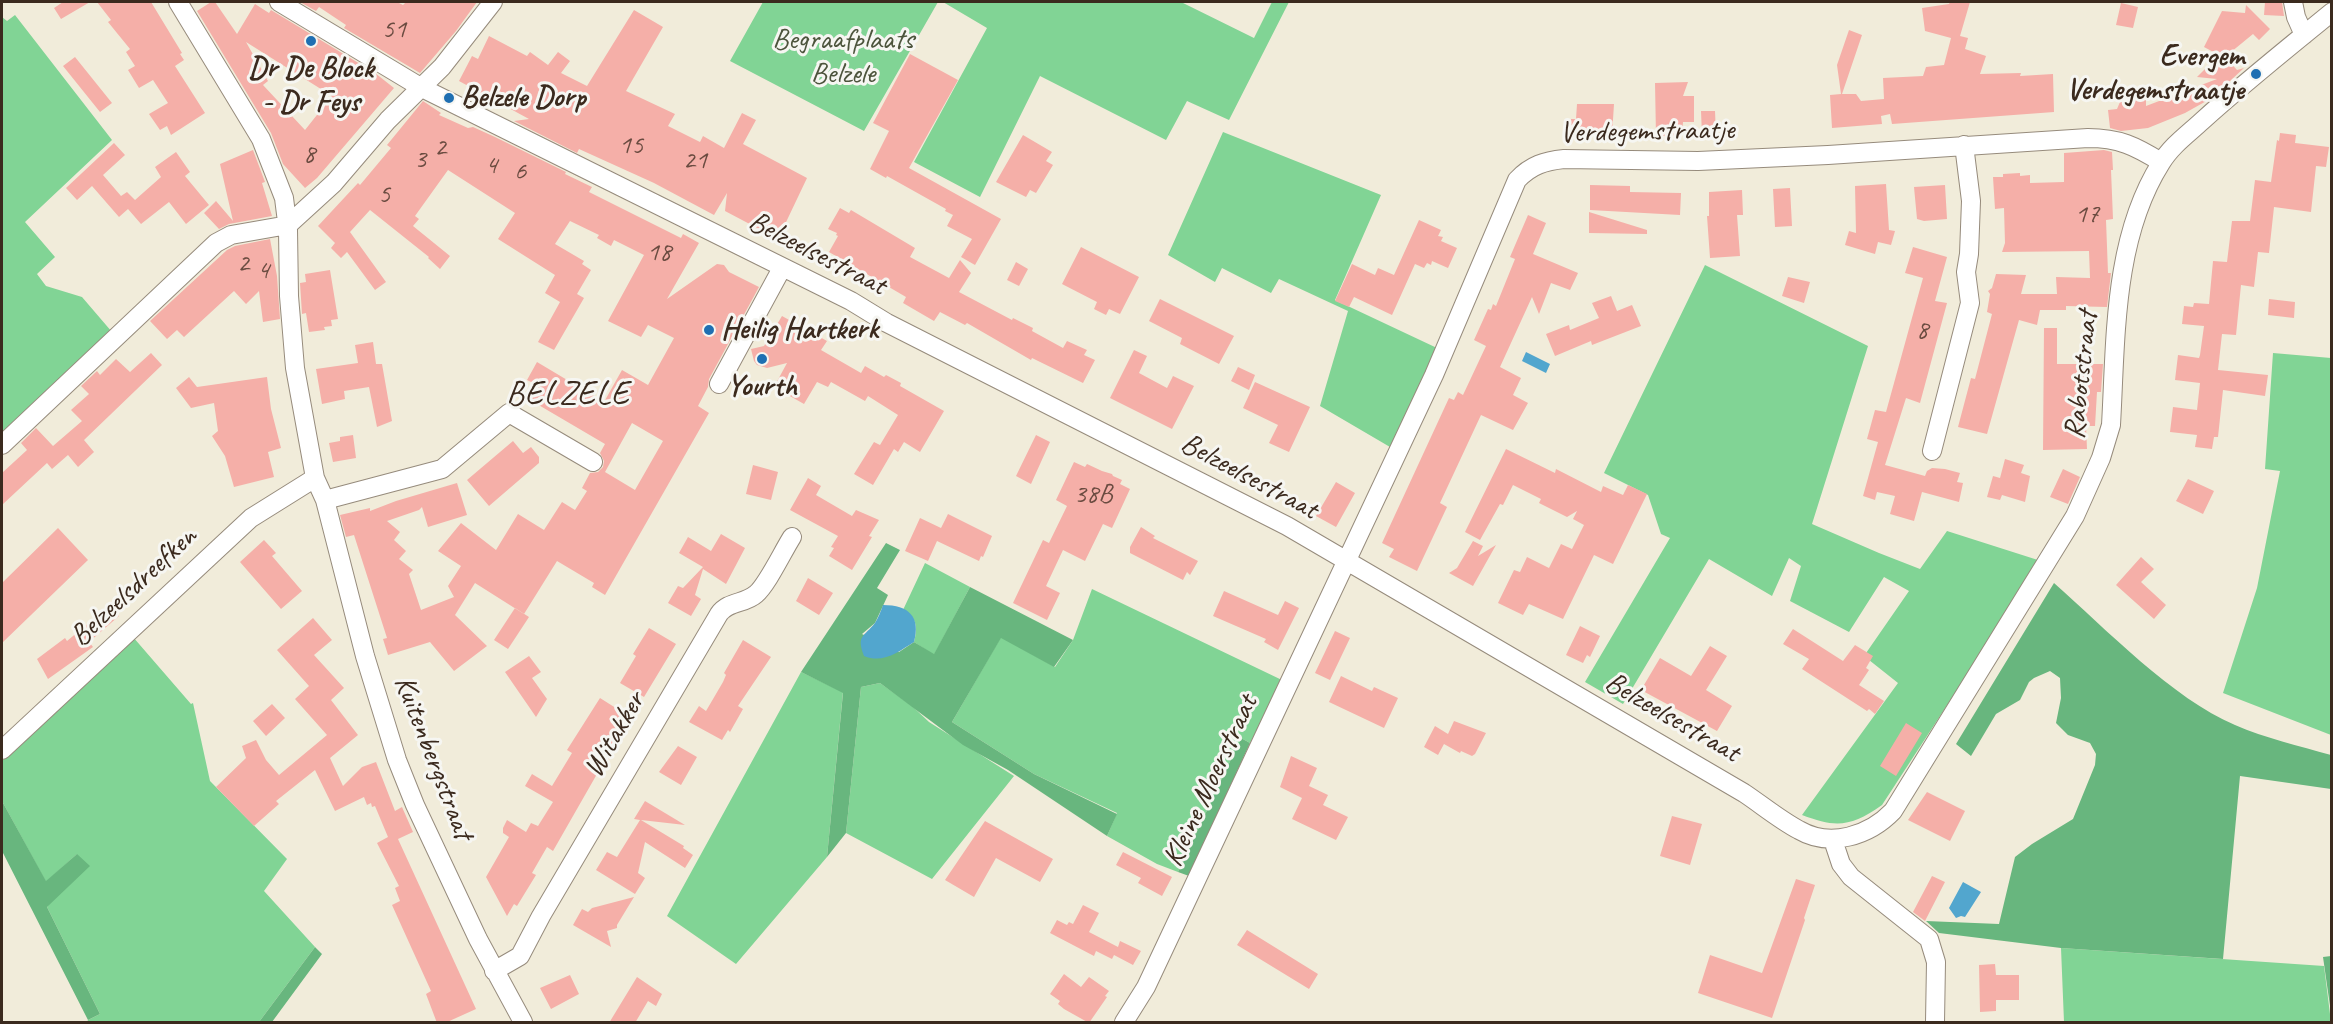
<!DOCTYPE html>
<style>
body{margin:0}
#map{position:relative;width:2333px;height:1024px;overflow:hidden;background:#f1ecda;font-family:Caveat,sans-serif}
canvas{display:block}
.frame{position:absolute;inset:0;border:3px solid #3b2a1e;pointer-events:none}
</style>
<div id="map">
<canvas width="2333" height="1024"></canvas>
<div class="frame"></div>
</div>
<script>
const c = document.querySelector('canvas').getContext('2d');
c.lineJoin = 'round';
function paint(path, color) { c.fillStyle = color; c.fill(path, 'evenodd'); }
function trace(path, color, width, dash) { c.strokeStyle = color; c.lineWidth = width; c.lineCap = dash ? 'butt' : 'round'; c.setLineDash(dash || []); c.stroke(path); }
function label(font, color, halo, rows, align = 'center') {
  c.font = font + ' Caveat,sans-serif'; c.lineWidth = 6; c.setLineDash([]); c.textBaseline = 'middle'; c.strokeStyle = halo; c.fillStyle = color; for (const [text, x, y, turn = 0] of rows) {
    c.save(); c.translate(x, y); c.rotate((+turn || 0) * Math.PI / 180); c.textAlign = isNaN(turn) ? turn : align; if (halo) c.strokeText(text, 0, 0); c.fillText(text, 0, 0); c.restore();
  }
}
const green = new Path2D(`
 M763,2H938L864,131L730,61Z
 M943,2H1181L1254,38L1272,2H1289L1229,120L1187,101L1166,140L1040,76L980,197L914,162L987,28Z
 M15,15L112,140L25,222L55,257L37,274L46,286L82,297L112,332L2,436V17L7,21Z
 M1223,132L1381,195L1335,300L1437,348L1390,447L1320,406L1348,311L1279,279L1271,293L1222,268L1215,282L1168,255Z
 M1705,265L1868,346L1812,524L1879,553L1920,569L1947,531L2041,561L1882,805C1851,827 1836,828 1802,815L1898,683L1864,656L1909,591L1884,577L1849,632L1790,601L1801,566L1789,558L1772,596L1709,559L1623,704L1585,682L1670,538L1661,534L1648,495L1604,473Z
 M2273,353L2331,358V735L2223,693L2257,588L2280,471L2265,469Z
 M925,563L970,587L934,655L914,642C918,627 917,618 903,610Z
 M1092,589L1284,681L1250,743L1241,738L1178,872L1157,864L1107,836L1117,813L1034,774L952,722L1001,637L1055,667L1073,640Z
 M133,637L191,704L193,703L210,781L287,859L264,891L315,947L259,1022H87L88,1020L100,1014L47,907L77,854L46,882L2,801V761Z
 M801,672L843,692L827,857L736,964L667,916Z
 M880,683L912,706L929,722L1014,776L932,879L846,833L861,687Z
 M2061,948L2324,966L2331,1022H2064Z`);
const forest = new Path2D(`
 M886,543L900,550L877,588L888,595L875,623L862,634L899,652L914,642L934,654L970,587L1073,640L1054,667L1001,638L952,722L1034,774L1117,814L1107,836L1008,770L963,745L880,683L861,687L846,833L827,857L843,693L801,672Z
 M2054,583C2105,628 2173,699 2235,725C2265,738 2299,746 2331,755V789L2240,776L2223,959L2061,948L1939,933L1926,921L1999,924L2015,857L2032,844L2073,819L2095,765L2096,754L2090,743L2068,735L2056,723L2061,698L2060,678L2050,671L2034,678L2029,682L2020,700L1996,714L1971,756L1956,744Z
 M1241,738L1250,743L1189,876L1178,872Z
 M2,801L46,881L77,854L90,866L47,907L100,1014L88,1020L2,851Z
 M315,947L322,954L272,1022H259Z
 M2331,956H2332L2331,1013L2323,957Z`);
const water = new Path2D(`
 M1526,352L1550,364L1546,373L1522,361Z
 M883,605C909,605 921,617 914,642C898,652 883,664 864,656C856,635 864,637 875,623C878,618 881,611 883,605Z
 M1963,882L1981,892L1965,917L1961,916L1956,918L1949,908Z`);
const building = new Path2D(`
 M63,2H90L61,19L54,8Z
 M97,2H151L182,53L180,54L184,60L175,66L205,113L171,135L167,126L160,130L149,114L168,103L153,80L139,88L128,70L135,66L126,52L130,49L108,22L111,20Z
 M211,2H215L237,34L255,4L269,13L271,10L375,73L394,88L317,178L305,188L283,164L271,133L197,11ZM246,42L332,96L305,130L263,85L268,81Z
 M300,2H397L403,5L406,2H477L456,31L420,73L344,28L346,25L319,7L316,11Z
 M1950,2H1970L1960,36L1968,38L1965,49L1986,56L1980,74L2021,73L2020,76L2053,74L2054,112L1892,124L1890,114L1881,116L1882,124L1832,128L1830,95L1841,94L1837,65L1849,30L1862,35L1842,94H1856L1861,101L1884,99L1883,78L1923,76L1926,67L1944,65L1951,38L1925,31L1922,8L1949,4Z
 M2265,2H2282L2284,16L2264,15Z
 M2121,3L2138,7L2133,28L2116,25Z
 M2246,5L2270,29L2259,40L2253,34L2225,57L2237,70L2244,68L2230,81L2210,99L2185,113L2148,128L2121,131L2110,128L2108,110L2117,109L2120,102L2146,99V106L2217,79L2197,77L2219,55L2204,47L2222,11L2245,13Z
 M634,10L663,27L626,91L675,114L668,126L700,142L703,136L724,148L742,113L756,120L743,144L807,178L778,239L725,211L727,193L714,215L654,183L579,149L577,153L514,121L529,119L459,81L472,56L478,59L489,36L527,56L530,52L548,65L558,52L570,61L561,73L587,86Z
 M910,54L958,80L909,168L1001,219L975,265L961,257L972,239L947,226L953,215L945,211L946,209L887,176L886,178L870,169L889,131L873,123Z
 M75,57L112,103L100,112L63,66Z
 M1688,82L1683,96H1694V122H1683L1682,135L1656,136L1655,83Z
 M423,101L441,113L439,115L468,128L473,127L495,137L566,172L565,174L592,187L589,192L681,238L683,234L699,243L667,299L717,264L724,265L729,272L759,287L709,379L708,387L698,406L709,413L605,595L592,587L594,583L557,561L524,614L475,583L455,615L487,646L454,671L430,642L388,655L383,639L387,638L354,535L346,537L340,515L370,508V511L396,501L457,483L467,515L428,527L422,507L419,510L387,521L400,532L394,540L406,551L399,559L413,570L409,574L421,610L454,597L448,586L461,566L438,551L461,523L496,550L518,514L544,530L562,502L575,510L587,491L582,488L590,473L598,472L603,467L604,461L600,453L605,444L525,397L533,383L527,380L537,362L604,402L622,370L648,385L674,338L648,325L641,337L608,321L644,255L614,240L611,246L597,238L599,235L570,221L555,244L584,261L582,264L591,270L577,294L584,298L554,350L538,342L560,302L545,293L555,275L498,239L515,213L448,170L415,216L419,219L413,226L450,256L440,269L428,258L429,257L370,210L350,232L386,282L375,290L347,252L341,258L331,248L335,243L318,226L358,183L360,185L391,148L387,145ZM632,423L663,441L635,490L605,472Z
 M1577,104H1614L1612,135H1571V119H1576Z
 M1701,111H1715L1716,135H1702Z
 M2280,133L2296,135L2295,143L2329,147L2326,167L2316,166L2311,212L2274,207L2269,253L2258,252L2254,287L2241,285L2236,335L2222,334L2218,370L2268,375L2265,396L2223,390L2218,437H2214L2212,449L2195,447L2197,435L2170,432L2173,407L2197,410L2200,383L2175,380L2178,355L2199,358L2200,355L2204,326L2182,324L2184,306L2193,307L2194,303L2209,304L2213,261L2227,262L2232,221H2250L2255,180L2271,182L2277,140L2279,141Z
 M1023,135L1052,152L1046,161L1053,165L1036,193L1030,190L1026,197L996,182Z
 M114,143L125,155L103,175L121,196L127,192L135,200L161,177L155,167L176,152L190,172L185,176L209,205L186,224L169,202L141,224L128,209L119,217L92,186L77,200L66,188Z
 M253,150L265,182L262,183L272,216L229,224L219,229L204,213L216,201L233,221L220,164Z
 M2104,150L2112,152L2113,170H2111L2113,219L2106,220L2108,273H2111L2107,307L2066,306V310H2040L2037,325L2019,320L1987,434L1958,427L1971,378L1975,379L1992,314L1987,312L1990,294L1988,291L1992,288L1996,274L2026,275L2021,294H2057L2056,277L2090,278L2089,251L2002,252L2005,243L2004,208L1995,209L1993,177H2003V174L2020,173V176L2030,175V183L2064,182V153Z
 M1886,184L1889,230L1895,231L1891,245L1878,242L1875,254L1845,245L1849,231L1856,233L1855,186Z
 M1590,185L1630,186V192L1681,193L1680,215L1590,210Z
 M1945,185L1947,219L1924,221L1917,219L1914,187Z
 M1790,188L1792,226L1775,227L1773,189Z
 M1742,190L1743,215H1737L1740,256L1710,258L1707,216H1709V192Z
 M840,208L849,213L851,210L915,248L910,257L949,278L960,260L971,273L959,292L1012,320L1013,318L1033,328L1032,331L1063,348L1067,341L1087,350L1084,355L1095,360L1083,383L1032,358L1031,360L967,323L965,325L940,312L934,321L903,303L906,297L829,252L838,236L836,235L837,233L828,229Z
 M1589,212L1647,230V234L1589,233Z
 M1528,215L1546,223L1533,254L1578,273L1570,290L1551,283L1539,314L1532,297L1500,367L1521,378L1513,395L1528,403L1513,430L1481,415L1440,503L1447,507L1417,571L1389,557L1394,549L1382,543L1449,398L1454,400L1458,392L1463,395L1486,346L1474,340L1488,309L1491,310L1493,304L1496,306L1515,259L1510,257Z
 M1419,220L1441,230L1438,236L1443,237L1441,241L1457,248L1448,268L1432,261L1431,265L1427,263L1424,268L1415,264L1392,315L1354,297L1349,307L1335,301L1352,264L1375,275L1378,268L1394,275Z
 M270,239L277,276L280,319L263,322L259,291L246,304L234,291L184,337L177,330L167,339L150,321L227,250L235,246Z
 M1081,247L1139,277L1120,314L1109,309L1106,315L1094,309L1097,302L1062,284Z
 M1913,247L1947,257L1935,301L1947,303L1920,403L1906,398L1885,465L1925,476L1927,471L1932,468L1945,469L1960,473L1957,482L1963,483L1959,502L1922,492L1914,521L1890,514L1895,496L1877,492L1875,500L1863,496L1878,442L1867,439L1875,410L1886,412L1923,278L1905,273Z
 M1016,262L1028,269L1019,286L1007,280Z
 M330,270L338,319L331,320L332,326L324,327L325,330L309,332L306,313L302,314L300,283L306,282L305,274Z
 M1788,277L1810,282L1804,303L1782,296Z
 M1611,296L1617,311L1632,305L1641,326L1592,345L1591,341L1555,356L1546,334L1569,325L1570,330L1599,318L1592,303Z
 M1160,299L1234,336L1219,364L1180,344L1182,338L1149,321Z
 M2269,299L2295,302L2294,318L2268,315Z
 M782,316L827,341L821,350L861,373L865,366L884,377L886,375L901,383L900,386L944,411L920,452L904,442L898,452L894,449L873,485L854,474L874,442L880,445L898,415L868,396L865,401L831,382L828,387L817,382L804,404L774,387L787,363L767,368L757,365L754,361L751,349L764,346Z
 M2044,328H2057V364H2103L2101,392H2097L2095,426H2086L2087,449L2043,450Z
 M373,342L376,364H382L392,421L377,427L369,387L344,391L345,399L322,404L316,369L358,363L355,345Z
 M1134,350L1147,356L1139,373L1167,388L1173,376L1194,386L1172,429L1110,398Z
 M151,353L162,365L84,440L94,452L78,467L68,455L52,469L47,463L2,505V473L27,450L21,443L36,428L53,446L82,421L71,410L89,394L81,386L97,371L100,375L116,359L130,372Z
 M1238,367L1255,375L1249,390L1231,381Z
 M189,377L197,387L267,377L271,409L281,448L268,452L274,477L234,487L225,456L212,436L218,431L214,403L191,408L176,388Z
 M1255,382L1310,407L1289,452L1269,443L1278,425L1243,408Z
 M353,435L356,458L333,462L329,443L340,441V437Z
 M1036,435L1050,442L1031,484L1016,476Z
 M513,441L523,453L531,447L539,457V463L489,506L467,480Z
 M1506,449L1555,473L1556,469L1601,492L1603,486L1623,495L1628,485L1647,494L1613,564L1594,555L1563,619L1529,604L1523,615L1498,603L1514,570L1520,572L1527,557L1549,568L1561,544L1572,549L1584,525L1573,519L1577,511L1567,517L1539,503L1541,499L1513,485L1503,505L1500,504L1480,540L1465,532Z
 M2005,459L2024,465L2021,473L2030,476L2025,502L2002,495L2000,500L1987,497L1993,476L2000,478Z
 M1074,462L1085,467L1087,464L1102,471L1112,474L1113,476L1122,480L1120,484L1130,489L1112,528L1103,524L1085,561L1063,550L1046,586L1060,593L1047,620L1013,603L1043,540L1049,543L1067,506L1056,500Z
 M753,465L778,472L771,500L746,494Z
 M2063,469L2080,477L2068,504L2050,497Z
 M808,478L821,486L816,495L852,516L856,510L879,520L869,536L872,537L852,570L829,556L834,548L831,547L838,536L790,510Z
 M2188,479L2214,491L2203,514L2176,501Z
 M1336,482L1355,493L1336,527L1316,516Z
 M948,514L992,536L983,557L981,556L979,561L937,541L928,561L905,551L920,518L941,528Z
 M1141,527L1155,536L1153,538L1198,561L1190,575L1187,572L1183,580L1130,553V547Z
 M58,528L88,560L2,643V583Z
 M721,534L745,548L726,584L703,569L695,595L701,599L691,616L668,603L678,586L683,588L703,567L679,553L688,537L711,551Z
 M264,540L276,553L272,556L302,591L281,609L240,562Z
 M1473,541L1483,546L1478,556L1496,545L1473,586L1449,573L1457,568Z
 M2141,557L2154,569L2141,582L2166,605L2154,619L2116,585Z
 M808,578L833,593L819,615L796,601Z
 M1224,591L1278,615L1285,601L1299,608L1278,650L1264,642L1266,639L1213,616Z
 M109,606L119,616L89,642L93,647L48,679L37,659L65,638L67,641Z
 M515,608L529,617L508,649L494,640Z
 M313,618L332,640L314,655L344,688L331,700L358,735L330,758L343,786L362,767L376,762L395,811L402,807L413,832L398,839L476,1009L445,1023H437L426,994L431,991L392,905L400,901L395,888L399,886L377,843L388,837L375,806L372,807L371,803L367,805L364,797L335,811L315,770L276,801L279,804L254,826L216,787L246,758L242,746L256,740L266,760L279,775L327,735L295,699L309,686L277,650Z
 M1580,626L1600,636L1590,657L1587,655L1583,663L1566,655Z
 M649,628L676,644L644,697L620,683L636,656L633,654Z
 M1793,629L1843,661L1855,645L1873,656L1866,668L1869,670L1859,685L1884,701L1875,714L1869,709L1867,711L1802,669L1809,659L1783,644Z
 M1335,631L1350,638L1330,680L1315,673Z
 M743,640L771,657L738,706L743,709L730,732L728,730L722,740L689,722L699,706L706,711L723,682L726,675L724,673Z
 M1710,646L1727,656L1706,690L1732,706L1717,731L1641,690L1660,658L1691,676Z
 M529,656L541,672L532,678L547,699L536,717L505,672Z
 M1341,676L1372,691L1374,687L1398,698L1384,728L1329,702Z
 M600,698L630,717L611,748L615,750L608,761L605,760L553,851L547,847L532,873L536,875L517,906L514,904L507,916L486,877L509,837L503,833V828L507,820L526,832L531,823L538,826L553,802L525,786L532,774L552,786L572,753L567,750Z
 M272,704L285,718L266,736L253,721Z
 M1454,721L1486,733L1475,754L1472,756L1461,751L1460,753L1444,744L1438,755L1424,747L1435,726L1448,734Z
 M1906,723L1922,733L1896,776L1880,766Z
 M678,746L697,757L681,785L659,772Z
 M1291,756L1317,768L1309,786L1328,795L1323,805L1348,817L1336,840L1292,819L1302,798L1280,787Z
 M1927,792L1965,811L1950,841L1908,820Z
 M645,801L685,825L641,820L684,846L683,848L693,855L685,868L645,842L638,873L645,878L635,894L596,870L607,852L617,857L640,820L634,819Z
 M1672,816L1702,824L1690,865L1660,856Z
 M985,821L1053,859L1040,882L996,858L974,897L945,880Z
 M1123,852L1172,877L1162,896L1138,883L1141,878L1116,865Z
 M1932,876L1945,882L1925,921L1913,912Z
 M1796,879L1815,885L1804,918L1805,920L1772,1018L1698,993L1710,955L1762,973Z
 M634,897L617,925V928L607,931L611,947L573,925L582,909L588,912L592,908Z
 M1083,905L1099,913L1089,932L1118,947L1120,941L1141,951L1133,965L1114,955L1112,959L1096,951L1094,956L1050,933L1057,920L1067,925L1069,922L1073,924Z
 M1247,930L1318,974L1309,989L1237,945Z
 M1995,964L1996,975H2019V1000H1996V1011L1980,1012L1979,965Z
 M1064,974L1081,987L1089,977L1109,991L1105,996L1107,997L1089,1023L1064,1009L1058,1004L1060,1001L1050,994Z
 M570,975L579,994L551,1009L540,988Z
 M637,977L662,994L656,1006L648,1001L635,1023H609Z`);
const minor = new Path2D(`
 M178,2L261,139L284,198L288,230L289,296L295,368L315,478L325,500L365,656L397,760L415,805L478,939L523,1022
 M279,2L422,88L851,301L887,323L1287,526L1744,793C1762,805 1780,820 1799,830C1830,848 1869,836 1893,811L2075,516L2101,458L2111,425C2116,338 2113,239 2161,163C2171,146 2188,134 2202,121C2244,83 2288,48 2332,12
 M2293,2L2296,17L2304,35
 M288,225L334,183L388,120L442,67L493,2
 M719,384L782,268
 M2,445L216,243L231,235L288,225
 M1932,451L1970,303L1966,272L1969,254L1971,201L1964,145
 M325,500L442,469L509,413L593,462
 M2,750L251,518L315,478
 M1833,840L1841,864L1851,877L1929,939L1936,962L1935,1022
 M494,971L520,956L541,916L719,614C728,601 745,604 756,594C767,585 783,551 792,537
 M1124,1022L1146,987L1434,375L1517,180C1531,165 1545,161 1564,159L1698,161L1828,155L2088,138C2119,138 2135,146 2161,162`);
const markers = [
 [311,41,6,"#1f6fb2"],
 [2256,74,6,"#1f6fb2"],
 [449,98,6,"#1f6fb2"],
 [709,330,6,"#1f6fb2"],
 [762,359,6,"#1f6fb2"]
];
const numberNames = [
 ["51",394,30],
 ["15",631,146],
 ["2",440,148],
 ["8",309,155],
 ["3",420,160],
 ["21",695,161],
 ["4",491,166],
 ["6",520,172],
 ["5",384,195],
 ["17",2087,215],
 ["18",659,253],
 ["2",243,264],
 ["4",263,271],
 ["8",1922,331],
 ["38B",1093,495]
];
const parkNames = [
 ["Begraafplaats",843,40],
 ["Belzele",843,74]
];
const poiNames = [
 ["Evergem",2244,57,"right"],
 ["Verdegemstraatje",2244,91,"right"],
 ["Dr De Block",311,69],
 ["- Dr Feys",311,103],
 ["Belzele Dorp",461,98,"left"],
 ["Heilig Hartkerk",721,330,"left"],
 ["Yourth",762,387]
];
const streetNames = [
 ["Verdegemstraatje",1647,132,-1],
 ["Belzeelsestraat",817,254,27],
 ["Rabotstraat",2082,375,-84],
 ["Belzeelsestraat",1249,477,28],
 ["Belzeelsdreefken",134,587,-43],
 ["Belzeelsestraat",1672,718,30],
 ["Witakker",615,735,-60],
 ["Kuitenbergstraat",433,758,69],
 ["Kleine Moerstraat",1211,781,-65]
];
const quarterNames = [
 ["BELZELE",568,395]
];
paint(green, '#81d495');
paint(forest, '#68b67e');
paint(water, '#52a6ce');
paint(building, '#f5afa8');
trace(minor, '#968b7c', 20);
trace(minor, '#fff', 18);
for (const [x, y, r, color] of markers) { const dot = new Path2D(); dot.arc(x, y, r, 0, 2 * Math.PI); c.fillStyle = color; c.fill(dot); trace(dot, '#f6f6f2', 2); }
label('27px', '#6a4b40', null, numberNames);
label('30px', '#4c543c', '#f6f6f2', parkNames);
label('bold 30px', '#3b2a1e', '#f6f6f2', poiNames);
label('30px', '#3b2a1e', '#f6f6f2', streetNames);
c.letterSpacing = '1.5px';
label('33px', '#3b2a1e', '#f6f6f2', quarterNames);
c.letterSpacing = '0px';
</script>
